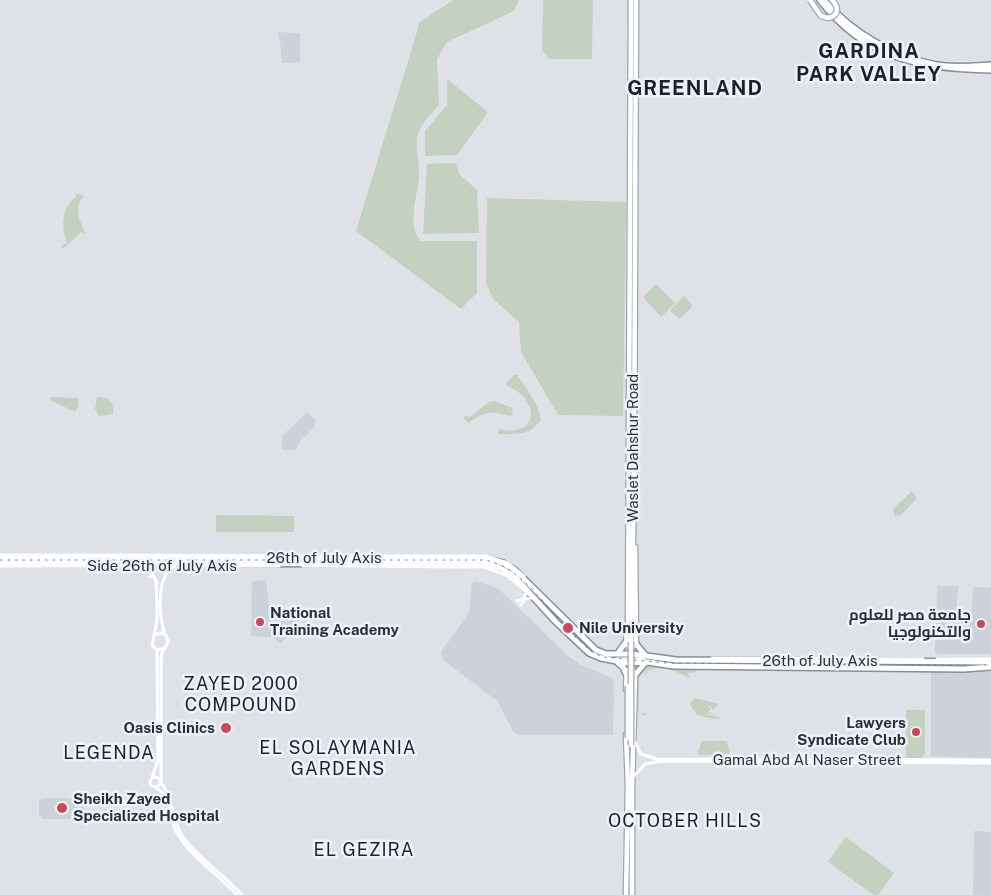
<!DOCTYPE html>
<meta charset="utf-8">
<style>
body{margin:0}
canvas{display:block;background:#dee2e7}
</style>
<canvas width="991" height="895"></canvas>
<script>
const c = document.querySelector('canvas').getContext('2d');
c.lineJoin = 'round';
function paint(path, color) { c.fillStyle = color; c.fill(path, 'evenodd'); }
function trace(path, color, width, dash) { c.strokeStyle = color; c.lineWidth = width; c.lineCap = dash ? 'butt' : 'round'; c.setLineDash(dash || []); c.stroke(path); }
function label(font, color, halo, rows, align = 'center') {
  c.font = font + ' "Public Sans",Cairo,sans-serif'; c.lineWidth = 5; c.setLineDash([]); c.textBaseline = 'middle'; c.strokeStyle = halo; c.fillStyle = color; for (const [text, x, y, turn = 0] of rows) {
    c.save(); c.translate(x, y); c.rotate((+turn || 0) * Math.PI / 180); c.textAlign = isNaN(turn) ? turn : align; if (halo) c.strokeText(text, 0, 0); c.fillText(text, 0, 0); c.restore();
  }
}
const built = new Path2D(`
 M277,32L300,33V61L298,63H282L280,41Z
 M307,412L315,420V427L300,441L296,450H282V436Z
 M266,580L269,608L287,609L301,619L281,644L272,637L251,636L252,581Z
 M475,581L498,588L568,656L581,665L612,678L614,683L613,735H518L513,731L497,701L443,660L441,652L469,613L472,583Z
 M937,586H958L956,616L971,617L973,587H991V654H938L935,651Z
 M991,671V759L931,756V672Z
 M42,798H84V819H43L39,815V801Z
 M974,831L991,832V895H973Z`);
const green = new Path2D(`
 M453,0H519L514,11L447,42L437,59L439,104C434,112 424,120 420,129C413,143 420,161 419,176C418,195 406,225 421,241H477V293L461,309L356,231L420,22Z
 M543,0H593L592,59H549L542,50Z
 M447,79L488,112L457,155L425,156V131L447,105Z
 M456,163L459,174L477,190L479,233L423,234L427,164Z
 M76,193L85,196C72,205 81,224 86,235L81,232L63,249L61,246L67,243C61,228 62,205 76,197Z
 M487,198L626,202L623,416L558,415L521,352L519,322L493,299L486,283Z
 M656,284L675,303L661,317L643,297Z
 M684,296L693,306L679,319L670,310Z
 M514,375H517C526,388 538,403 541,419C530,436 517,434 498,434L499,429C504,430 510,431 515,430C542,427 532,393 506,386L507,382Z
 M51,397L78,398V407L75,412L50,400Z
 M97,397L108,398L113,405V414L99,416L95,409Z
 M494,401L512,408L513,414L510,416C489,410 485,412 468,423L463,418L466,416L470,417L489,402Z
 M912,491L917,498L901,515L895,516L893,509Z
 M216,515L294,516V532H216Z
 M650,665L675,670H696V672L687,673L691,679C677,671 661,664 647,671L646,677L645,671L650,668L646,669L639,677V711L642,714L646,712V715H642L638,711C638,695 629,671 650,665Z
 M694,698L719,704L712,710V708L708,705L711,710L708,712L715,714H704L723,718L713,719L697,715L690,704Z
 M906,710H925V753L921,758H906Z
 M701,741H727L730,754L699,755L697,751H699Z
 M846,837L894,873L878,895H874L828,862Z`);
const secondary = new Path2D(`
 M0,555L486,556L508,563L524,576
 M0,566H137
 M140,566L151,571L156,581L157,606V621L152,645L157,650L165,648L168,641L166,635L161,633L154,635
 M183,566H279
 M303,566L485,567L508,576L528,594
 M150,577L153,573
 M517,601L523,599L526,593
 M521,605L525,599L531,598
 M165,635C159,616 155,576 175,566
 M712,658L923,659
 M937,659H991
 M635,742L641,754L657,759L991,760
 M634,776L645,764L662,761L991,763
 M150 782a5 5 0 1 1 10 0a5 5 0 1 1-10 0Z
 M152,778L158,760L157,650
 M161,781V657L163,650
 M161,782C174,801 171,817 182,835C197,858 224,874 242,895
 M155,787C172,796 168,815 176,831C189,856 218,874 237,895`);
const primary = new Path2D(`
 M626,632L627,645L633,647L636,644L635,547
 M628,634L631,0
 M631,642L634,485L636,0
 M626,689L627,670L632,669L635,675L632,786
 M626,735L628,786
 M626,895L628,784
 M632,895V784`);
const highway = new Path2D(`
 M820,0C865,59 921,69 991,70
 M824,0C852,33 894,57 937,65C954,68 973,66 991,65
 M0,558L486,559L503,563L516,571L596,650L606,654H632L676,660L991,662
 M0,563L485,564L500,568L514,576L556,622L589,653L601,658L627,663L648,662L673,666L964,669L991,667
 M636,644L645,655
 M618,653L626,642
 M617,660H643
 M618,663L623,667L626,674
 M635,675L645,663`);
const rail = new Path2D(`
 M0,560H485C518,566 540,599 562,622
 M574,636L593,653L603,657L668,663L967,665
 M984,665H991`);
const primaryBridge = new Path2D(`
 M810,0L821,16L828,18C839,16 839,7 832,0
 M631,642V745
 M628,686V738`);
const markers = [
 [260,622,5,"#c64a5d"],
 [981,624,5,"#c64a5d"],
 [568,628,6,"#c64a5d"],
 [226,728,6,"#c64a5d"],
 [916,732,5,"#c64a5d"],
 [62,808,6,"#c64a5d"]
];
const streetNames = [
 ["Waslet Dahshur Road",633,448,-90],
 ["26th of July Axis",324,558],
 ["Side 26th of July Axis",162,566],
 ["26th of July Axis",820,661],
 ["Gamal Abd Al Naser Street",807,760]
];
const poiNames = [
 ["National",270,613],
 ["Training Academy",270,630],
 ["جامعة مصر للعلوم",971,615,"right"],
 ["والتكنولوجيا",971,632,"right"],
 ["Nile University",579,628],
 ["Lawyers",906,723,"right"],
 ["Syndicate Club",906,740,"right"],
 ["Oasis Clinics",215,728,"right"],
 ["Sheikh Zayed",73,799],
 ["Specialized Hospital",73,816]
];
const quarterNames = [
 ["ZAYED 2000",241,684],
 ["COMPOUND",241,705],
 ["EL SOLAYMANIA",338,748],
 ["GARDENS",338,769],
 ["LEGENDA",109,753],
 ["OCTOBER HILLS",685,821],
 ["EL GEZIRA",364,850]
];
const districtNames = [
 ["GARDINA",869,52],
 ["PARK VALLEY",869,75],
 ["GREENLAND",695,89]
];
paint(built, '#cdd1d9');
paint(green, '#c4d0c0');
trace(primary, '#9fa6b2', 7);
trace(highway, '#878f9d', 8);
trace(secondary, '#fff', 3);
trace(primary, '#fff', 4.5);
trace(highway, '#fff', 5);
trace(rail, '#798290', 1, [2.5, 5]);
trace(primaryBridge, '#9fa6b2', 7, []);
trace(primaryBridge, '#fff', 4.5);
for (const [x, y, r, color] of markers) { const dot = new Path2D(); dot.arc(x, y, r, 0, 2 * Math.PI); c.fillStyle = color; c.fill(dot); trace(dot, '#eef1f5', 2); }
label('15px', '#28303d', '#eef1f5', streetNames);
label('bold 15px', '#28303d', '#eef1f5', poiNames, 'left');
c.letterSpacing = '1px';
label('18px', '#1b212e', '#eef1f5', quarterNames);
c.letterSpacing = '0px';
c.letterSpacing = '1px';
label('bold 20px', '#1b212e', '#eef1f5', districtNames);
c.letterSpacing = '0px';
</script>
